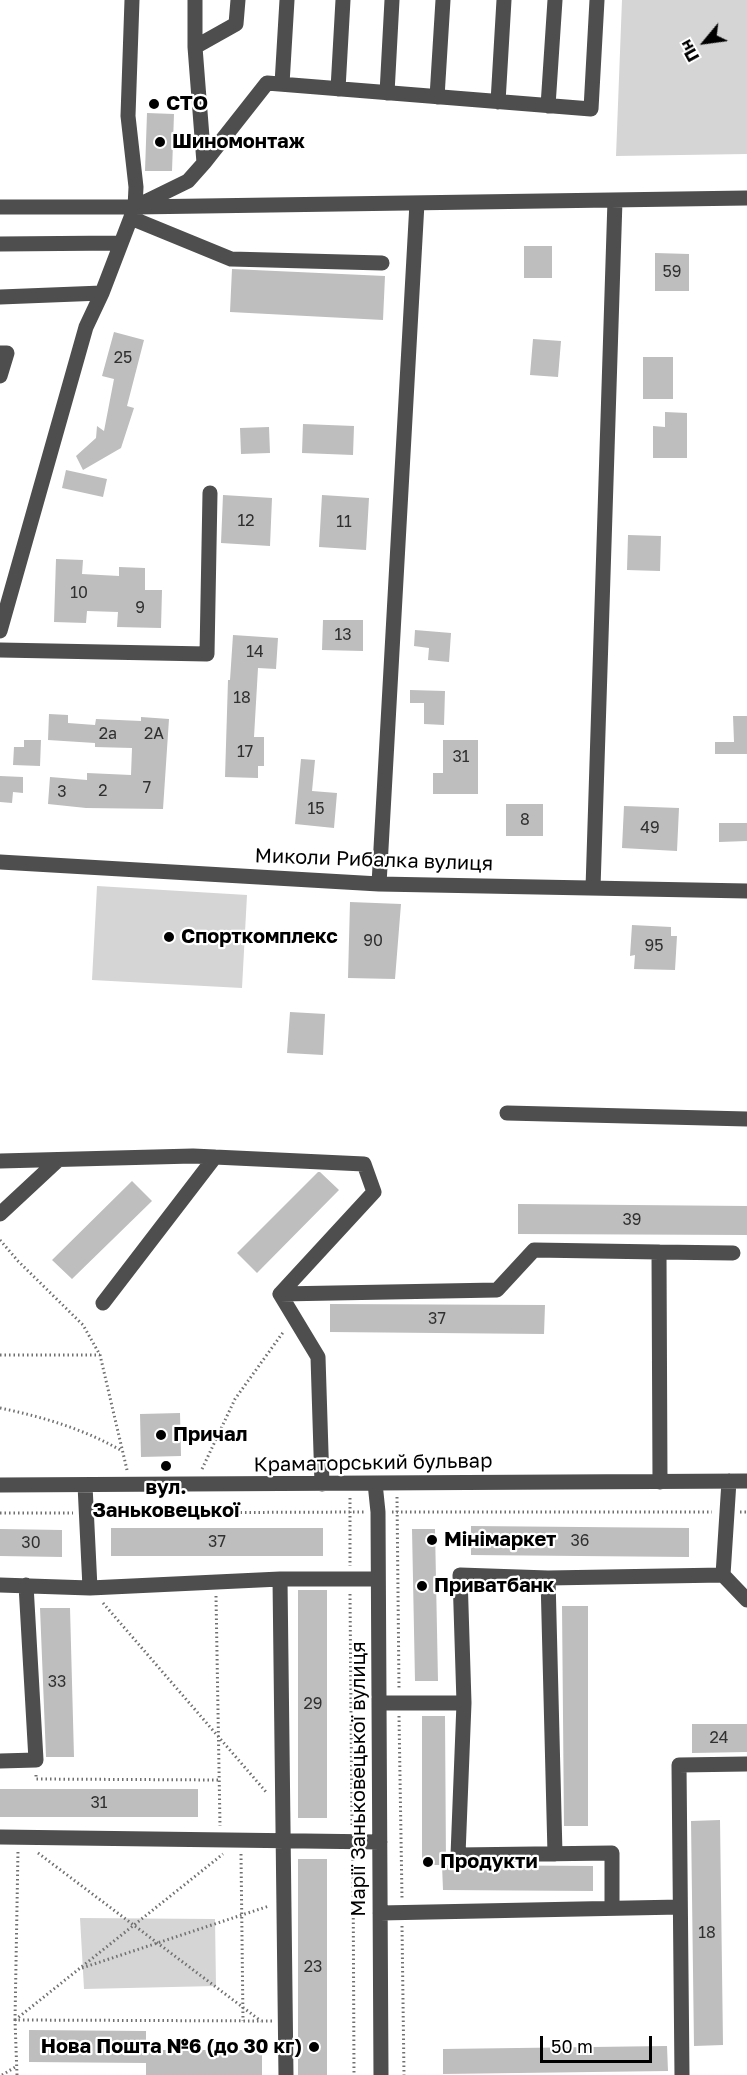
<!DOCTYPE html>
<meta charset="utf-8">
<style>
body{margin:0}
#map{position:relative;width:747px;height:2075px;overflow:hidden;background:#fff;font-family:"Golos Text",sans-serif}
canvas{display:block}
.north{position:absolute;left:675px;top:12px;width:60px;height:60px;-webkit-text-stroke:4px #fff;paint-order:stroke;rotate:241deg;font-size:16px;font-weight:700;line-height:24px;text-align:center;color:#000}
.north::after{content:'';display:block;margin:auto;width:21px;height:27px;background:#000;clip-path:polygon(50% 0,100% 100%,50% 72%,0 100%)}
.scale{position:absolute;left:540px;top:2036px;width:112px;height:27px;box-sizing:border-box;border:3px solid #000;border-top:0;padding-left:8px;font-size:18px;line-height:21px;white-space:nowrap;color:#000;-webkit-text-stroke:4px #fff;paint-order:stroke}
</style>
<div id="map">
<canvas width="747" height="2075"></canvas>
<div class="north">Пн</div>
<div class="scale">50 m</div>
</div>
<script>
const c = document.querySelector('canvas').getContext('2d');
c.lineJoin = 'round';
function paint(path, color) { c.fillStyle = color; c.fill(path, 'evenodd'); }
function trace(path, color, width, dash) { c.strokeStyle = color; c.lineWidth = width; c.lineCap = dash ? 'butt' : 'round'; c.setLineDash(dash || []); c.stroke(path); }
function label(font, color, halo, rows, align = 'center') {
  c.font = font + ' "Golos Text",sans-serif'; c.lineWidth = 4.5; c.setLineDash([]); c.textBaseline = 'middle'; c.strokeStyle = halo; c.fillStyle = color; for (const [text, x, y, turn = 0] of rows) {
    c.save(); c.translate(x, y); c.rotate((+turn || 0) * Math.PI / 180); c.textAlign = isNaN(turn) ? turn : align; if (halo) c.strokeText(text, 0, 0); c.fillText(text, 0, 0); c.restore();
  }
}
const green = new Path2D(`
 M622,0H747V154L616,156Z
 M97,886L247,895L242,988L92,980Z
 M80,1918L215,1919L216,1986L84,1989Z`);
const building = new Path2D(`
 M147,113L174,114L172,171H145Z
 M524,246H552V278H524Z
 M655,253L689,254V291H655Z
 M232,269L385,276L383,320L230,312Z
 M114,332L144,340L127,406L134,408L121,448L83,470L76,456L96,438L97,426L104,431L114,379L102,376Z
 M533,339L561,341L558,377L530,375Z
 M643,357H673V399H643Z
 M665,412L687,413V458H653V426L665,427Z
 M303,424L354,426L353,455L302,453Z
 M269,427L270,453L241,454L240,428Z
 M66,470L107,479L103,497L62,488Z
 M223,495L272,498L270,546L221,543Z
 M322,495L369,498L366,550L319,547Z
 M628,535L661,536L660,571L627,570Z
 M56,559L83,560L82,574L119,576V567L145,568V590H162L161,628L117,627L118,612L87,611L86,623L54,622Z
 M323,620H363V651L322,650Z
 M415,630L451,633L449,662L428,660L429,648L414,646Z
 M233,635L278,638L276,669L258,668L254,737H264V766H258V778L225,777L228,680H230Z
 M410,690L445,691L444,725L424,724V703H410Z
 M49,714L68,715V723L95,725L96,719L141,721V717L169,719L163,809L86,808L48,804L50,777L87,780V773L131,775L132,748L95,747V743L48,740Z
 M733,716H747V754H715V742H734Z
 M24,740H41L40,766L13,765L14,747H24Z
 M443,740H478V794H433V773H443Z
 M301,759L315,760L312,791L337,793L334,828L295,824Z
 M0,776L23,777V793L13,792L12,803L0,802Z
 M506,804H543V836H506Z
 M624,806L679,808L677,851L622,848Z
 M719,823H747V841L719,842Z
 M350,902L401,904L395,979L348,978Z
 M632,925L671,927V936H677L675,970L634,969L635,955L630,956Z
 M290,1012L325,1014L323,1055L287,1053Z
 M318,1172H320L339,1190L257,1273L237,1253Z
 M132,1181L152,1201L72,1279L52,1260Z
 M518,1204L747,1206V1235L518,1234Z
 M330,1304L545,1305L544,1334L330,1332Z
 M180,1413L181,1456L141,1457L140,1414Z
 M471,1526L689,1528V1557L471,1555Z
 M111,1528H323V1556H111Z
 M0,1529L62,1530V1557L0,1556Z
 M412,1529H435L438,1681H415Z
 M298,1590H327V1818H298Z
 M562,1606H588V1826H564Z
 M40,1608H70L74,1757H46Z
 M422,1716H445L446,1865L593,1866V1891L443,1890L442,1865H422Z
 M692,1724H747V1752L692,1753Z
 M0,1789H198V1817H0Z
 M720,1820L723,2045L694,2046L691,1821Z
 M298,1859H327V2075H298Z
 M29,2030L146,2031V2050H262V2075H146V2063L29,2062Z
 M667,2046L668,2071L443,2074V2049Z`);
const path = new Path2D(`
 M0,1240L18,1261L83,1325L100,1355L127,1470
 M0,1355H100
 M0,1408C43,1417 84,1429 122,1451
 M202,1469L235,1399L284,1331
 M397,1497L399,1688
 M350,1498V1566
 M392,1512H712
 M740,1512H747
 M0,1513H73
 M101,1513L364,1512
 M350,1594L352,1827
 M216,1596L220,1826
 M103,1603L267,1793
 M399,1716L402,1898
 M36,1775V1779L220,1780
 M38,1853L261,2021
 M241,1854L243,2021
 M353,1855L354,2075
 M402,1926L404,2075
 M82,1968L269,1906
 M15,2020L223,1854
 M15,2020L18,1850
 M2,2075L17,2066
 M17,2075L15,2020L273,2021`);
const minor = new Path2D(`
 M195,47L236,24L238,0
 M282,84L287,0
 M338,89L343,0
 M387,93L392,0
 M437,97L443,0
 M498,102L504,0
 M548,106L555,0
 M204,163L267,83L591,109L597,0
 M141,204L188,181L204,163L195,47V0
 M0,207H135L747,198
 M131,218L231,259L382,263
 M0,244L120,243
 M0,297L102,293
 M0,353H7L0,376
 M0,631L86,327L102,293L135,207L136,187L128,116L132,0
 M0,650L207,654L210,493
 M0,862L379,884L747,891
 M379,884L417,203
 M593,888L615,200
 M507,1113L747,1119
 M0,1161L193,1156L364,1164L374,1192L280,1294L318,1357L322,1484
 M0,1214L57,1161
 M280,1294L497,1290L534,1250L659,1252
 M103,1303L215,1157
 M660,1482L659,1252L733,1253
 M375,1483L378,1512L381,2075
 M0,1485L747,1481
 M85,1485L90,1588
 M723,1575L747,1600
 M548,1578L723,1575L729,1481
 M280,1579L286,2075
 M0,1585L90,1588L280,1579H378
 M379,1703H464L458,1855L612,1853V1908
 M464,1703L460,1575L548,1578L555,1854
 M0,1761L36,1760L26,1585
 M0,1837L380,1842
 M380,1913L680,1907
 M682,2075L679,1765L747,1764`);
const markers = [
 [154,104,6,"#000"],
 [160,142,6,"#000"],
 [169,937,6,"#000"],
 [161,1435,6,"#000"],
 [166,1466,6,"#000"],
 [432,1540,6,"#000"],
 [422,1586,6,"#000"],
 [428,1862,6,"#000"],
 [314,2047,6,"#000"]
];
const numberNames = [
 ["59",672,272],
 ["25",123,358],
 ["12",246,521],
 ["11",344,522],
 ["10",79,593],
 ["9",140,608],
 ["13",343,635],
 ["14",255,652],
 ["18",242,698],
 ["2а",108,734],
 ["2А",154,734],
 ["17",245,752],
 ["31",461,757],
 ["7",147,788],
 ["2",103,791],
 ["3",62,792],
 ["15",316,809],
 ["8",525,820],
 ["49",650,828],
 ["90",373,941],
 ["95",654,946],
 ["39",632,1220],
 ["37",437,1319],
 ["36",580,1541],
 ["37",217,1542],
 ["30",31,1543],
 ["33",57,1682],
 ["29",313,1704],
 ["24",719,1738],
 ["31",99,1803],
 ["18",707,1933],
 ["23",313,1967]
];
const poiNames = [
 ["СТО",166,104],
 ["Шиномонтаж",172,142],
 ["Спорткомплекс",181,937],
 ["Причал",173,1435],
 ["вул.",166,1488,"center"],
 ["Заньковецької",166,1511,"center"],
 ["Мінімаркет",444,1540],
 ["Приватбанк",434,1586],
 ["Продукти",440,1862],
 ["Нова Пошта №6 (до 30 кг)",302,2047,"right"]
];
const streetNames = [
 ["Миколи Рибалка вулиця",374,860,2],
 ["Краматорський бульвар",373,1463,-1],
 ["Марії Заньковецької вулиця",359,1779,-90]
];
paint(green, '#d5d5d5');
paint(building, '#bebebe');
trace(path, '#707070', 3, [1.5, 3]);
trace(minor, '#4e4e4e', 15);
for (const [x, y, r, color] of markers) { const dot = new Path2D(); dot.arc(x, y, r, 0, 2 * Math.PI); c.fillStyle = color; c.fill(dot); trace(dot, '#fff', 2); }
label('16px', '#303030', null, numberNames);
label('bold 20px', '#000', '#fff', poiNames, 'left');
label('20px', '#000', '#fff', streetNames);
</script>
